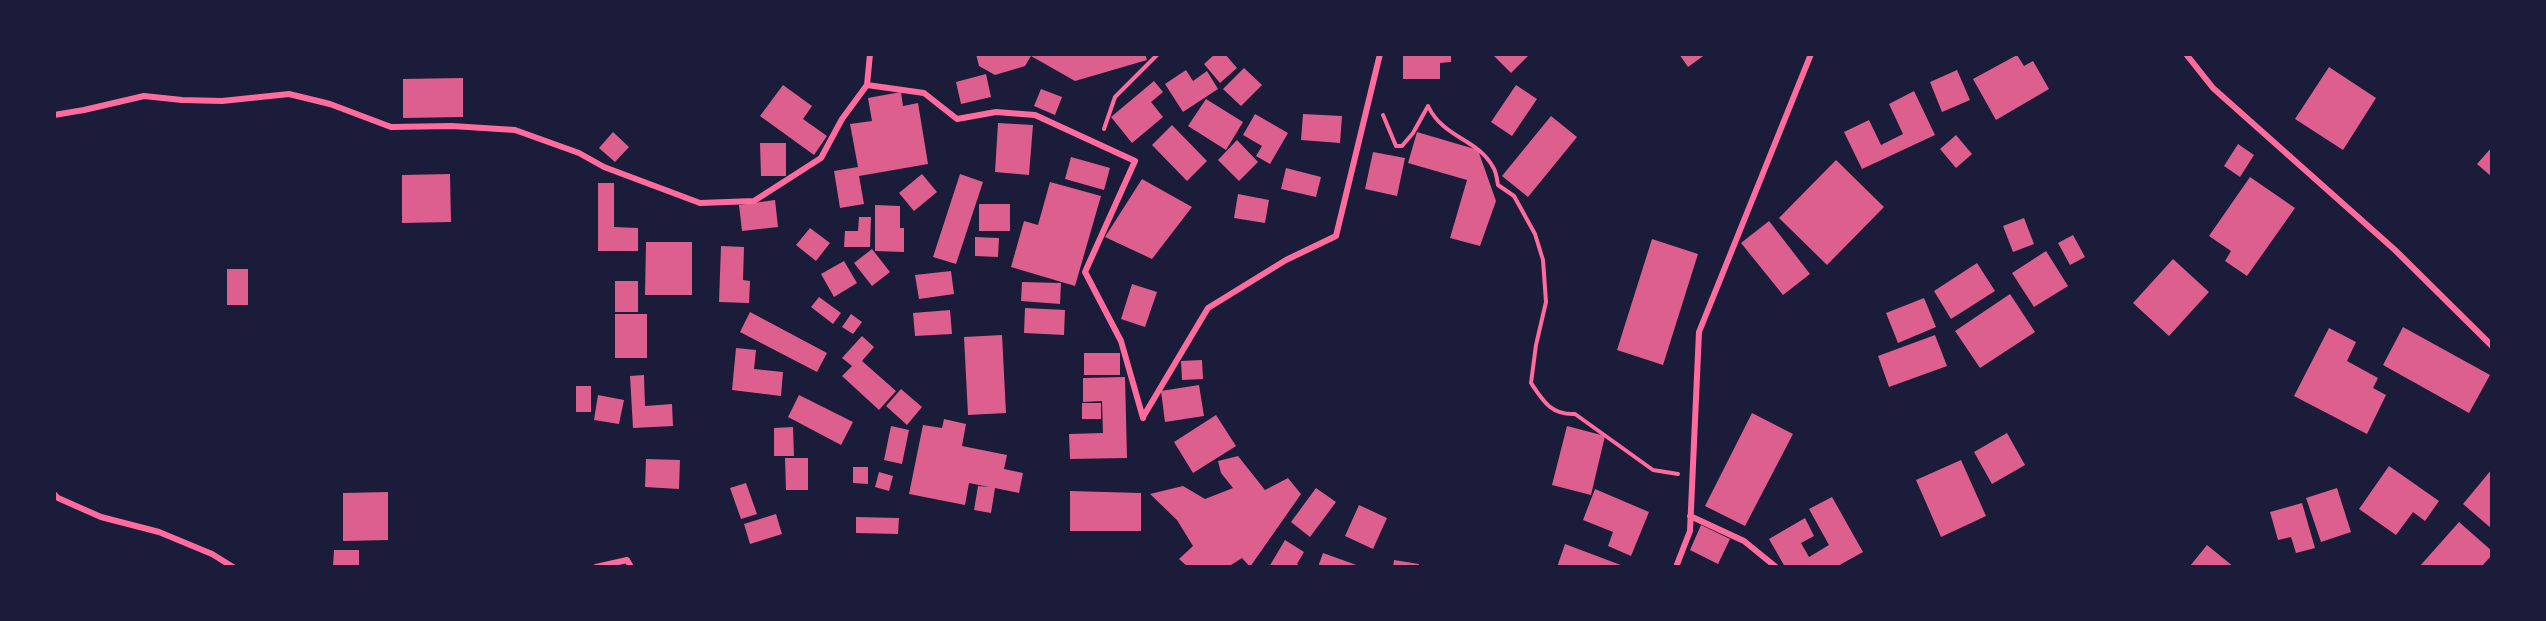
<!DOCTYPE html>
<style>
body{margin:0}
#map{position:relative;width:2546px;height:621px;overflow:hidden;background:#1b1b3a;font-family:Ubuntu,sans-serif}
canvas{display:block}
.frame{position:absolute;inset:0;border:56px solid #1b1b3a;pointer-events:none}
</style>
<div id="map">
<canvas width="2546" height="621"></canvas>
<div class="frame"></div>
</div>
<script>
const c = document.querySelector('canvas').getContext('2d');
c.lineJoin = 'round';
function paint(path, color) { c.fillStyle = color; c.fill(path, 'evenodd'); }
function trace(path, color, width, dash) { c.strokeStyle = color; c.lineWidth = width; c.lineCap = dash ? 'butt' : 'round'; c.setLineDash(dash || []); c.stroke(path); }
const building = new Path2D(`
 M976,54H1145L1147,60L1075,81L1031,56L1025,66L995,75L979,66Z
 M1215,54H1225L1237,68L1220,83L1204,64Z
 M1403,54H1451V62L1440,63V79H1403Z
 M1492,54H1526L1528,56L1511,73Z
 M1679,54H1706L1688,67Z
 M2017,55L2024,66L2033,61L2049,89L1996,120L1973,79Z
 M2329,67L2376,98L2343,150L2295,119Z
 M1244,68L1262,85L1241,106L1223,89Z
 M1186,70L1193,81L1207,71L1218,89L1183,112L1165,84Z
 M1957,70L1970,100L1942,112L1930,82Z
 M986,74L991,97L961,104L956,82Z
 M463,78V117L403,118V79Z
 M1154,81L1163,92L1151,102L1163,117L1132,143L1111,117Z
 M783,85L812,106L803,119L827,136L814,155L760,116Z
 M1516,85L1537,99L1512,136L1491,122Z
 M1041,89L1062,97L1055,115L1034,106Z
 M1914,91L1935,135L1862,169L1844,132L1869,120L1881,145L1903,134L1889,104Z
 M901,92L903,106L918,103L928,164L859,176L864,204L840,208L834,171L858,167L850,124L872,121L868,98Z
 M1206,99L1243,122L1226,150L1188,126Z
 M1255,114L1288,133L1270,164L1256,156L1262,146L1243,135Z
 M1303,114L1342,116L1340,143L1301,140Z
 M1551,116L1577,137L1528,197L1502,176Z
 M998,123L1033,125L1029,175L995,172Z
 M1172,125L1207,161L1187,181L1152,145Z
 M613,132L629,147L615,162L599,148Z
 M1417,132L1478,150L1496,201L1480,246L1450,238L1467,180L1408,163Z
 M1956,135L1972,154L1956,168L1940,149Z
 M1237,140L1258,162L1239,181L1218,160Z
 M760,143H786V176H761Z
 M2238,144L2254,155L2240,177L2224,166Z
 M2492,147V177L2477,164Z
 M1373,152L1405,158L1397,196L1365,189Z
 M1071,157L1110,168L1104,190L1065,179Z
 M1836,160L1884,207L1827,265L1779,218Z
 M1286,168L1321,177L1316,197L1281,189Z
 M450,174L451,222L402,223V175Z
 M922,174L937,192L914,211L899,193Z
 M960,174L983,182L956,264L933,257Z
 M2250,177L2295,208L2247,276L2225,261L2231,251L2209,236Z
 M1142,179L1192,207L1152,259L1105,237Z
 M1050,182L1101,196L1075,286L1011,267L1024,221L1038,225Z
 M598,183H614V227L638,228V251H598Z
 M1238,194L1269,200L1265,223L1234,218Z
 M775,200L778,227L742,231L739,205Z
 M979,204H1010V231H979Z
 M875,205L900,206V228H904V252L875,251Z
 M859,217H871L870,247H844L845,231H858Z
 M2024,218L2034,244L2013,252L2003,226Z
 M1769,221L1810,274L1783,295L1741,243Z
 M810,228L830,243L816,261L796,245Z
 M2073,235L2085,257L2070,265L2058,243Z
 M975,237L999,238L998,257L975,256Z
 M1652,239L1698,254L1663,365L1617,350Z
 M646,242H692V295H645Z
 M721,246L744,247L743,280L750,281L749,303L719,302Z
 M872,249L890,272L872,286L854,263Z
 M2046,251L2068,286L2034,307L2012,273Z
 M2173,259L2209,292L2169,336L2133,303Z
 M844,261L857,283L834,297L821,274Z
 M1977,263L1995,291L1951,319L1934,291Z
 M227,269H248V305H227Z
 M951,271L954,294L919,299L915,275Z
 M615,281H638V312H615Z
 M1022,282L1061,283L1060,304L1021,301Z
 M1132,284L1157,292L1145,327L1121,319Z
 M2010,294L2035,332L1980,368L1955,331Z
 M819,297L841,313L833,324L811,307Z
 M1924,298L1936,327L1898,343L1886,313Z
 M1025,308L1065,310L1064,335L1024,333Z
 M950,310L952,334L915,336L913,313Z
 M750,312L827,353L817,372L740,332Z
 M615,314H647V358H615Z
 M851,314L862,322L853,334L842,327Z
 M2403,327L2490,375L2469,413L2383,365Z
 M2329,328L2356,342L2347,361L2378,378L2373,388L2386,395L2367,434L2294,396Z
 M1002,335L1006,413L968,415L964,337Z
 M1935,335L1947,366L1889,387L1878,356Z
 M862,336L874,347L862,361L896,391L879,410L842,376L852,366L842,358Z
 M736,348L756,350L754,369L783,372L781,396L732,390Z
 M1084,353H1120V375H1084Z
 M1202,360L1203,379L1182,380L1181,361Z
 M644,375L645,406L672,404L673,426L633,428L630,376Z
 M1125,377L1127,458L1070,459L1069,434L1103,433L1102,401L1083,402V378Z
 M1199,385L1204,416L1165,422L1161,391Z
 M576,386H591V412H576Z
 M901,389L922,407L907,425L886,406Z
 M598,395L624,400L619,424L594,420Z
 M799,395L853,422L841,445L788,417Z
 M1082,403H1101V419H1082Z
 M1752,413L1793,434L1745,526L1705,506Z
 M1216,415L1236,446L1193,473L1174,442Z
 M944,419L966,424L962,446L1007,455L1004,469L1023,473L1019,493L995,488L991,513L974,510L978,486L989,487L969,483L965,505L909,494L923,425L942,428Z
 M891,426L909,430L902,464L884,460Z
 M1567,426L1605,436L1591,495L1552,485Z
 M793,427L794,456H774V428Z
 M2007,433L2025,465L1992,484L1974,452Z
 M1238,456L1265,490L1288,478L1301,494L1250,567L1242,558L1228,567H1188L1179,559L1193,546L1177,520L1150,494L1183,486L1205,499L1233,488L1221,473L1218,461Z
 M785,458H808V490H786Z
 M646,459L680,460L679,489L645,487Z
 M1961,460L1986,516L1941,537L1916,480Z
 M2389,466L2439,501L2425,521L2413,512L2396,535L2359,509Z
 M853,467H868V484L853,483Z
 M2492,469V529L2463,504Z
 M879,472L893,476L889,491L875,487Z
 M746,483L757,514L741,519L730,488Z
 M1316,488L1336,502L1310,537L1291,522Z
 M2337,488L2351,532L2321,542L2306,498Z
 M1595,489L1649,512L1631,556L1608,546L1613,532L1583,520Z
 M1070,491L1141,493V531H1070Z
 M388,492V540L343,541V493Z
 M1832,497L1863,552L1836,567H1785L1769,539L1805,518L1814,536L1801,543L1809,557L1829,545L1809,509Z
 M2302,503L2315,548L2296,553L2291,537L2278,540L2270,512Z
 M1359,505L1387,518L1373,549L1345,536Z
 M776,514L782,534L750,544L744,524Z
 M856,517L899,518L898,534L856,533Z
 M2459,522L2492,551V555L2481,567H2419Z
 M1701,525L1730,539L1718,564L1690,550Z
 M1285,540L1304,552L1297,564L1301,567H1269Z
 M1565,544L1626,567H1557Z
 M2207,545L2234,567L2190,566Z
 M334,550H359V567H333Z
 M1323,553L1362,567H1318Z
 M1394,560L1419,564V567H1393Z`);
const path = new Path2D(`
 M1383,115L1396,146H1402L1413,133L1428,106C1444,139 1477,138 1493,167C1496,171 1497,179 1498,185L1514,196L1535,234L1543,260L1546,302L1536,345L1531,383C1543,401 1551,415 1575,414L1653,470L1678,474
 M1104,129L1115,97L1158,54`);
const minor = new Path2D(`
 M870,54L867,85L924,93L957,119L996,112L1035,115L1135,161L1085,272L1121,341L1143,418
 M2186,54L2213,88L2395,250L2492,346
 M54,115L84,110L144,96L182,100L222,101L289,94L330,104L391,127L452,126L515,130L579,153L604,167L700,203L754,201L821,158L842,119L867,85
 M1143,417L1208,308L1286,260L1336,236L1380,54
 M54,494L58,498L101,517L159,532L212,554L233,567
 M1690,516L1744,541L1776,567
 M596,567L627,560L631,567
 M1676,567L1690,531L1699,332L1811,54`);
paint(building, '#dd5f8e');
trace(path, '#ff6b9d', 4);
trace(minor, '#ff6b9d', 6);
</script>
